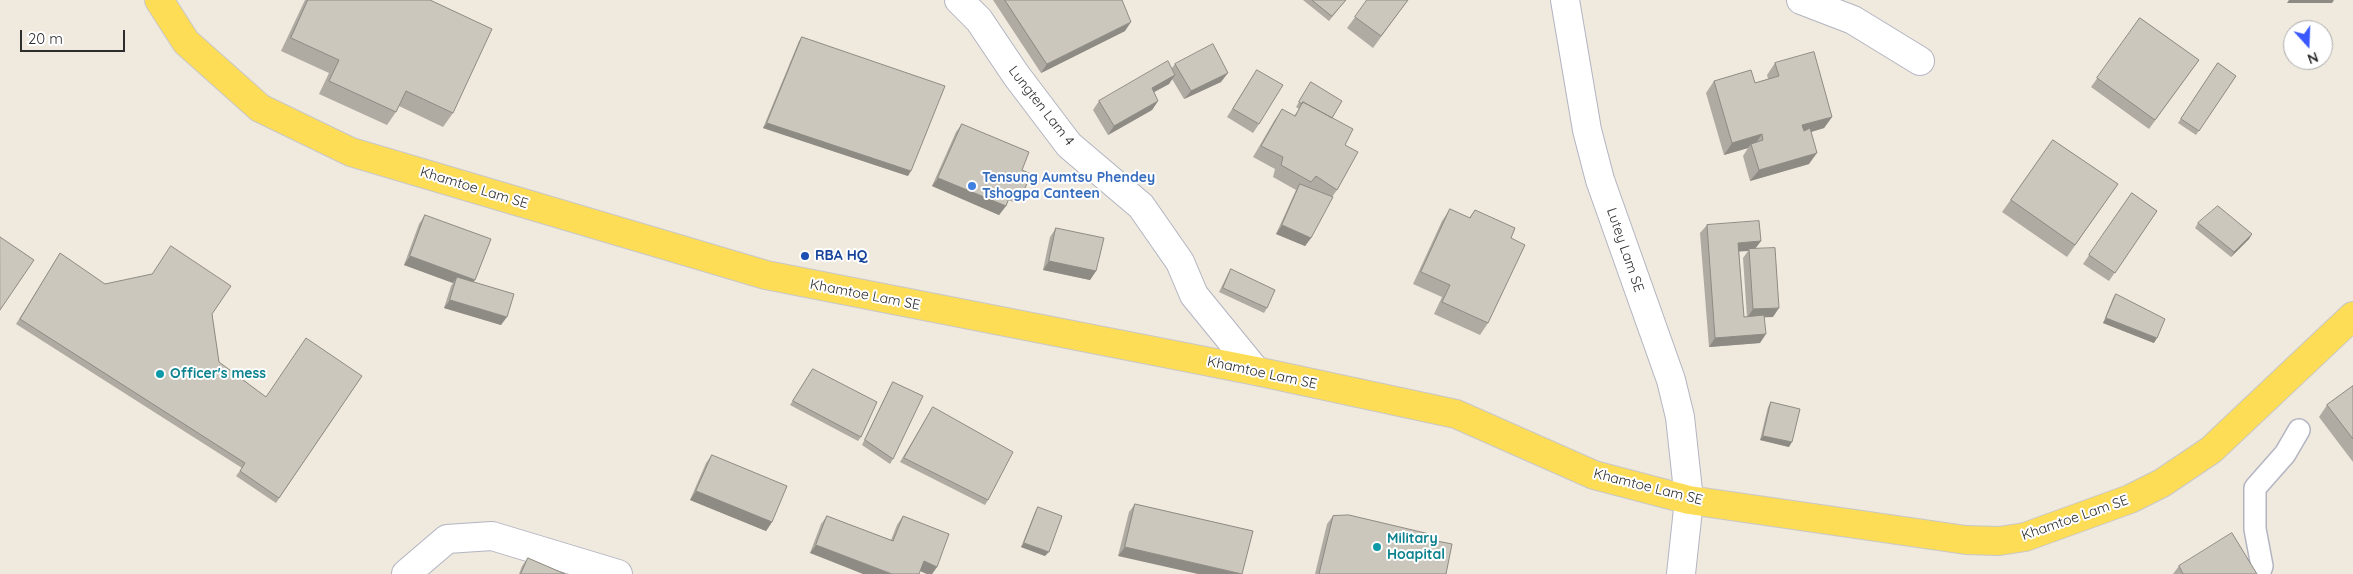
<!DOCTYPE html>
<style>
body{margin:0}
#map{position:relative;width:2353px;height:574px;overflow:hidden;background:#efe9de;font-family:Quicksand,sans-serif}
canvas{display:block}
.north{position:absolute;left:2283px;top:20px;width:50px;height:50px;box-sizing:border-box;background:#fff;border:1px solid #ababab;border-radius:50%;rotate:160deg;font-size:14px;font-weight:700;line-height:20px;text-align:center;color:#2d2d2d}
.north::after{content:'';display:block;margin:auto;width:18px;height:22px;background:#3b58ff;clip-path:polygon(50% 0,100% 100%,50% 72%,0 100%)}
.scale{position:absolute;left:20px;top:30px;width:105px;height:22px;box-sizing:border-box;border:2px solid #2d2d2d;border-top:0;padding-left:6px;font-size:15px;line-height:18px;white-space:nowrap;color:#2d2d2d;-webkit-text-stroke:4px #fff;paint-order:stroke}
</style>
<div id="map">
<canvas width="2353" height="574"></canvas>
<div class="north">N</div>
<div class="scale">20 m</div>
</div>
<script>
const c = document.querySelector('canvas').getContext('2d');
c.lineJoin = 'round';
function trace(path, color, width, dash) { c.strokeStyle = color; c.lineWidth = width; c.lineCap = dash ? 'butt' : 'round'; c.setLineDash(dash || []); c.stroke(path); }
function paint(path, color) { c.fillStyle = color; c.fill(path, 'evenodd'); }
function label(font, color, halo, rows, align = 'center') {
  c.font = font + ' Quicksand,sans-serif'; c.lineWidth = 4; c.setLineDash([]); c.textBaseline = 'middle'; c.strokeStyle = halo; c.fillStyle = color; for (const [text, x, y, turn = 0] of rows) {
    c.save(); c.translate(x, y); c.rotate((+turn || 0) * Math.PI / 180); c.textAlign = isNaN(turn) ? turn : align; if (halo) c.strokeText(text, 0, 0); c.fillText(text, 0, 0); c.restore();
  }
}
const lane = new Path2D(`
 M2259,574L2262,566L2255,529V488L2285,454L2299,430`);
const street = new Path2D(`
 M959,0L979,20L1016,75L1069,145L1141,206L1180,262L1194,295L1256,371
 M1565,0L1587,130L1600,180L1671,380L1680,417L1689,500L1681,574
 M1801,0L1853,20L1920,61
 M406,574L447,539L492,536L618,574`);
const primary = new Path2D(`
 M159,0L186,42L260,108L351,152L766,275L1256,371L1456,414L1594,475L1689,500L1966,540L1999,541L2025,537L2130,499L2162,483L2211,450L2353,316`);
const wall = new Path2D(`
 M305,0H430L453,113L443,127L399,106L396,112L387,125L319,94L329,73L281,51Z
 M993,0H1122L1125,31L1041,73Z
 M1303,0H1346L1329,21Z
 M1366,0H1408L1373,48L1347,28L1367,1Z
 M2140,18L2199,60L2149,129L2091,87Z
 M802,37L908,176L763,128L799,41Z
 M1775,63L1832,117L1824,128L1811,132L1809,164L1750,181L1743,156L1748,148L1724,155L1706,93L1714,81L1755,83L1768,79L1767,75Z
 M2218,63L2236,76L2196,135L2178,123Z
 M1175,64L1221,82L1184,99L1172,79L1169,84L1154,92L1158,101L1152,110L1108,135L1093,110L1099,101L1172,68Z
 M1257,70L1259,124L1253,133L1227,117Z
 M1311,82L1332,118L1345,145L1337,190L1332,197L1311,238L1305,246L1276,234L1296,190L1273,177L1275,169L1253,157L1274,121L1282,109L1294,116L1299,109L1296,107Z
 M962,124L1022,170V195L1016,203L1008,200L1006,206L999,215L932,186L956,132Z
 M2053,140L2118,184L2067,257L2002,212Z
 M2132,193L2157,211L2109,281L2083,264Z
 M1450,209L1469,218L1475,210L1511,238L1488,323L1480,335L1434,314L1442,297L1413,284L1442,221Z
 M425,215L474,282L501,325L444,308L451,286L453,283L404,265L419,224Z
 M2198,223L2252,234L2249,239L2231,257L2195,228Z
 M1707,225L1761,241L1755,249L1773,317H1764L1760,343L1709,347L1700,233ZM1739,251H1748L1743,258L1747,317H1744Z
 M1056,228L1096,271L1090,280L1043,270L1050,237Z
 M57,258L105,284L212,314L219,362L266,397L362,376L276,503L236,476L242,468L16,324Z
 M1231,269L1267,308L1264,313L1219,292L1228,274Z
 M2116,294L2154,343L2103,323L2113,298Z
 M813,369L861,437L858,441L790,405Z
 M893,382V459L890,464L862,445L890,387Z
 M2353,386V462L2319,417L2327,405Z
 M1771,402L1789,447L1760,440L1768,407Z
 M933,407L988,500L985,505L900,462Z
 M712,455L772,522L766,531L690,500L706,463Z
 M1135,504L1253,531L1118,556L1129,512Z
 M1038,507L1045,556L1021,547L1035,512Z
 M827,516L891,540L897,525L903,516L937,567L932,574H927L920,571L810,553L821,524Z
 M1333,516L1437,541L1446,574H1315L1327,524Z
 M528,558L565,574H519L522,566Z
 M2179,566L2257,574H2173Z`);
const shadedWall = new Path2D(`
 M2289,0H2334L2332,3H2287Z
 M1131,22L1125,31L1041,73L1047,64Z
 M1228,73L1221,82L1184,99L1191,91Z
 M1175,75L1169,84L1145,97L1152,88Z
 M1158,101L1152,110L1108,135L1114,126Z
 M1832,117L1824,128L1794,137L1802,125Z
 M767,123L911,171L908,176L763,128Z
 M1762,134L1754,146L1751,144L1748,148L1724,155L1732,143Z
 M1817,153L1809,164L1750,181L1759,170Z
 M938,178L1006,206L999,215L932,186Z
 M1282,225L1311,238L1305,246L1276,234Z
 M2252,234L2249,239L2231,257L2234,252Z
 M1761,241L1754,250L1749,249L1748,251L1732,252L1738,243Z
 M410,256L475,280L469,289L457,277L453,283L404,265Z
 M1049,261L1096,271L1090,280L1043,270Z
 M450,300L507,317L501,325L444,308Z
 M1779,308L1773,317L1747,318L1753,309Z
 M2106,318L2157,338L2154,343L2103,323Z
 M1766,334L1760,343L1709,347L1715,338Z
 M1763,436L1792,442L1789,447L1760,440Z
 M696,491L772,522L766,531L690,500Z
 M1024,543L1049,552L1045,556L1021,547Z
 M816,545L892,574H863L810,553Z
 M1125,547L1242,574H1198L1118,556Z
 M924,561L937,567L932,574H927L918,570Z`);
const building = new Path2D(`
 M308,0H430L492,29L453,113L406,91L396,112L329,81L339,60L291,38Z
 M1005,0H1122L1131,22L1047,64Z
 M1312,0H1346L1332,16Z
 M1367,0H1408L1381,36L1355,17Z
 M2140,18L2199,60L2155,120L2097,78Z
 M802,37L945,86L911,171L767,123Z
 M1213,44L1228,73L1191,91L1175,64Z
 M1814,52L1832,117L1802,125L1804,131L1810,128L1817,153L1759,170L1751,144L1763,140L1762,134L1732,143L1714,81L1751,70L1755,83L1779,76L1775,63Z
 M1168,61L1175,75L1152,88L1158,101L1114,126L1099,101Z
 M2218,63L2236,76L2199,131L2181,119Z
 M1257,70L1283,85L1259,124L1233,109Z
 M1311,82L1342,101L1332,118L1303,102L1302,104L1299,102Z
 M1303,102L1353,129L1345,145L1358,152L1337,190L1316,176L1311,182L1281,165L1283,157L1261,146L1282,109L1295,116Z
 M962,124L1029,152L1022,170L1031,174L1022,195L1012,190L1006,206L938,178Z
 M2053,140L2118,184L2075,245L2011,200Z
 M1300,184L1333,197L1311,238L1282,225Z
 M2132,193L2157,211L2115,273L2089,255Z
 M2218,206L2252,234L2234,252L2198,223Z
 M1450,209L1470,218L1475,210L1515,228L1511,238L1525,245L1488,323L1442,302L1450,285L1421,272Z
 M425,215L491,239L475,280L410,256Z
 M1759,221L1761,241L1738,243L1744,317L1764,315L1766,334L1715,338L1707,225Z
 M1056,228L1104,238L1096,271L1049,261Z
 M0,237L34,260L0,310Z
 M171,246L231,286L212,314L219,362L266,397L306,338L362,376L279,498L240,471L245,463L20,319L60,253L105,284L152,274Z
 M1775,248L1779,308L1753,309L1749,249Z
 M1231,269L1275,290L1267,308L1223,288Z
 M457,277L514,294L507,317L450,300Z
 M2116,294L2165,319L2157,338L2106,318Z
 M813,369L877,402L861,437L793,401Z
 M893,382L923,396L893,459L865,440Z
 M2353,386V439L2327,405Z
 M1771,402L1800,409L1792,442L1763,436Z
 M933,407L1013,452L988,500L904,458Z
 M712,455L787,486L772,522L696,491Z
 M1135,504L1253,531L1242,574L1125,547Z
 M1038,507L1062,516L1049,552L1024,543Z
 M1349,515L1438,536L1437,541L1452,544L1446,574H1319L1333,516Z
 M827,516L893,541L903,516L949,534L937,567L924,561L919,574H892L816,545Z
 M2232,533L2257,574H2183L2179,566Z
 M528,558L565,574H521Z`);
const markers = [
 [972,186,5,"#3f7fe0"],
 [805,256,5,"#1a4fb4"],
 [160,374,5,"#0f9aa8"],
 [1377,547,5,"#0f9aa8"]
];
const streetNames = [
 ["Lungten Lam 4",1041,106,52],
 ["Khamtoe Lam SE",474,188,17],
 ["Lutey Lam SE",1625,250,71],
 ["Khamtoe Lam SE",865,295,11],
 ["Khamtoe Lam SE",1262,373,12],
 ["Khamtoe Lam SE",1648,487,14],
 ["Khamtoe Lam SE",2075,518,-19]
];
const shopNames = [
 ["Tensung Aumtsu Phendey",982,178],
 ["Tshogpa Canteen",982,194]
];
const transitNames = [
 ["RBA HQ",815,256]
];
const cultureNames = [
 ["Officer's mess",170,374],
 ["Military",1387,539],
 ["Hoapital",1387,555]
];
trace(lane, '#b2b4c1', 24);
trace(street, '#b2b4c1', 30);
trace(primary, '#c8c8c8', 30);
trace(lane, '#fff', 21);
trace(street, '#fff', 28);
trace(primary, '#fddc56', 28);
paint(wall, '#afaba3');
paint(shadedWall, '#8e8b84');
paint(building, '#cbc7bd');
trace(building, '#8e8b84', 1);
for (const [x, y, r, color] of markers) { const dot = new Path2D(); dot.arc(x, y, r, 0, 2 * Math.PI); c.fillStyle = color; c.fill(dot); trace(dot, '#fff', 2); }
label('14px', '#2d2d2d', '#fff', streetNames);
label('bold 14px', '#366cbe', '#fff', shopNames, 'left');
label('bold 14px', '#164399', '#fff', transitNames, 'left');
label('bold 14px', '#0d838f', '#fff', cultureNames, 'left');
</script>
